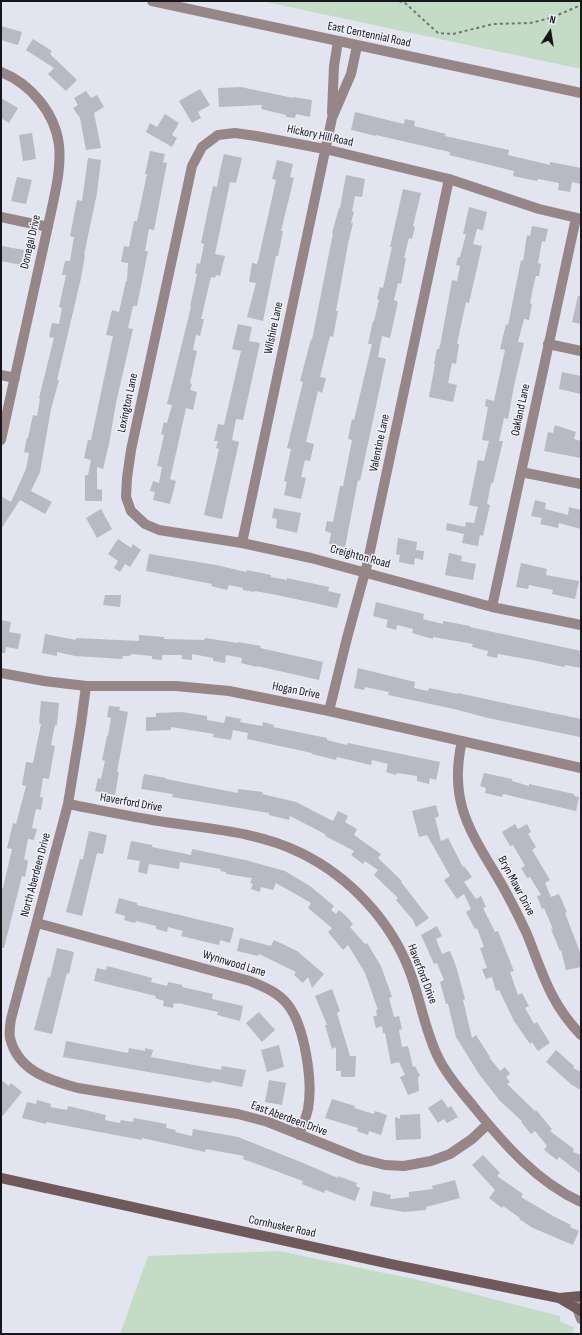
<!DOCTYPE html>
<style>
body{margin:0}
#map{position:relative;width:582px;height:1335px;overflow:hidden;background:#e2e4ef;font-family:"Sofia Sans Condensed",sans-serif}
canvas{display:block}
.frame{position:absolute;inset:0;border:2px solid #17171b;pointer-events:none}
.north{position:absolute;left:530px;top:12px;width:40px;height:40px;-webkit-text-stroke:3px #f0f1fc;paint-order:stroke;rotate:12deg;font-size:11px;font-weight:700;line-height:16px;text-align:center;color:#17171b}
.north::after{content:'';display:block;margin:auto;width:14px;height:18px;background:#17171b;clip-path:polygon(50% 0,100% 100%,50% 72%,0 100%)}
</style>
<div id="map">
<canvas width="582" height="1335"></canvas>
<div class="frame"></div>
<div class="north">N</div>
</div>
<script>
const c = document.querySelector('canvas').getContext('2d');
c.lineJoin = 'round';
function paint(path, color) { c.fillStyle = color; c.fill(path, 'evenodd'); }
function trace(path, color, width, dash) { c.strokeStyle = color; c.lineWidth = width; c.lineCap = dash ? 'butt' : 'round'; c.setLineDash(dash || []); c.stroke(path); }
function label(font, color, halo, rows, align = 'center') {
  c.font = font + ' "Sofia Sans Condensed",sans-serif'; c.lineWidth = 3; c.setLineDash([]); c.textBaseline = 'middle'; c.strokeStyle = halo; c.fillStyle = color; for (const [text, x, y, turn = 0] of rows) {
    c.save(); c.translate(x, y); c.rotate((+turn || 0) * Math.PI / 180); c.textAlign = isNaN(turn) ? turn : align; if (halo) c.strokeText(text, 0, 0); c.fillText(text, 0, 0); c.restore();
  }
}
const green = new Path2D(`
 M261,1H581V69Z
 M279,1251L423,1281L560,1316V1322L574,1327L573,1334H120L148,1256Z`);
const building = new Path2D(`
 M1,26L22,32L18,45L1,40Z
 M33,39L52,51L50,54L77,80L66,91L48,74L54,68L26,50Z
 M241,87L293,98V97L312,100L310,117L296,114L295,118L286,117V115L261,109L262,105L219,107L218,88Z
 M200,89L210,105L198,112L201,118L192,123L179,101Z
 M86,91L91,98L97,95L104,107L94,113L101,148L86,150L80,118L73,108L78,105L74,98Z
 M1,98L18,108L9,123L1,118Z
 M355,112L404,124L405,119L415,121L414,126L446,134L445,136L509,150L508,155L550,165V162L581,168V184L572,182L570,192L558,190L559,183L538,179L537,181L513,176L514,171L449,155L450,152L376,135V136L351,130Z
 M165,114L179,123L172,135L177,138L172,147L146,132L150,123L157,127Z
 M32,133L36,159L23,161L19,135Z
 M150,151L165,154L163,162L167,163L154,230L149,229L145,251H148L137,306H133L128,328L133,329L116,403L109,444L103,469L97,467V489L102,490V501H85V475H88L91,460L84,458L88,440H91L113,336L106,335L112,310L119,312L126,281H127L128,263L121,262L124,246L129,247L134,221H137L147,174H145Z
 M224,154L242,158L236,183L230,182L215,254L225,256L220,276L216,275L215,278L211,277L201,319H204L200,336L196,335L193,350L197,351L190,383L192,384L190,390L197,392L193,410L186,408L177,449L170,479L176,481L170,504L153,500L155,492L150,491L153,481L159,483L162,467L157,466L164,435L161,434L164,422L167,423L172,405L167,404L191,307H190L197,274L195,273L197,263L200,264L204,244L201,243L213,186L217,187L219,176L221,177L219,175Z
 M88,158L101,160L97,193L84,255H85L81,278L57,380H59L51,409L40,472L31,491L52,502L45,514L20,500L1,529V496L11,502L26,469L29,453L24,452L27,438H28L33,415L37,416L40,399L39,398L54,338L49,337L52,323L59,324L62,308L59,307L66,275H62L65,261H70L74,237L70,236L77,200L82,201Z
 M277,160L293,164L290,177L294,178L281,231H283L278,256H276L263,321L247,317L256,283L249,282L252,263L257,264L258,261L276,180L272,179Z
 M346,175L365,179L362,197L355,196L352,211L354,212L351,223H353L348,244L336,311H338L333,337L330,336L320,377L326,378L322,393L318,391L306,442L314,444L310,461L305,460L301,477L306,478L301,499L284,495L287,482L284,481L291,449L287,448L303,382L300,381L311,339L312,340L333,233H332L339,208H340Z
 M17,177L32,180L26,204L11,201Z
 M403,189L421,193L413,226L415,227L412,239L409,238L404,258H406L401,284L398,283L394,300L398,302L390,338L382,336L378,357L386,359L360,481L358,480L345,547L329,544L331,533L325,531L327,521L333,522L340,486H343L352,440L348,439L352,419L354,420L372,344H368L373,321H374L379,300L377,299L380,287L383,288L392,247H390Z
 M469,207L487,212L483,230L477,229L473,244L482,246L469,303L466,302L457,344H459L456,364L452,363L448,383L457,385L453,402L429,397L435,364H434L437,349H439L441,341L452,280L457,281L460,266L456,265L458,257H460L466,234H463Z
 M532,226L548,229L545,242L542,241L538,263L541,264L539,276H536L533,288L530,303L532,304L529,320L524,319L518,342L524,343L514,386L508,419L504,418L499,441H503L493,483H491L487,504L490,505L483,536L480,535L478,546L462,543L464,534L446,530L447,523L465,527L466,522L474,523L478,507L469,505L478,460L484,461L489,441L482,440L488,407L485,406L486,399L494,401L505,350L500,349L506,324L508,325L521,260L523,261L527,235L530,236Z
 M2,246L24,250L21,265L1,261Z
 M578,296H581V324L572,322Z
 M238,324L252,327L249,341L260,343L243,420L236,419L232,440L239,442L222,519L204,515L219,449L216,448L218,441H214L218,424L224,425L241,351L232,349Z
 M562,372L581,376V394L559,389Z
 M555,425L576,432L574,439L581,441V458L544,451L548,432L553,433Z
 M535,500L546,503L545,509L568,515L569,507L581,510V529L559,523L558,528L540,524L542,518L531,516Z
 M274,508L301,513L297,533L276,528L277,519L272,518Z
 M101,509L112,529L97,538L86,518Z
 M398,538L417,542L416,550L424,551L423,560L415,558L414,565L399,562L400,555L396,554Z
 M118,539L131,548L133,544L141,550L130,567L125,564L120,572L114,568L118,561L108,554Z
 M449,553L462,556L461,561L476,564L473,580L445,575Z
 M149,554L216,565L246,572L247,570L271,575V577L287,580V578L329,587L328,591L341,594L337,608L277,595L255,591L254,592L243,590V588L229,585L227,590L211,586L212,584L146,571Z
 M521,563L547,569L546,575L579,581L575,599L552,594L553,590L529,585L528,589L516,587Z
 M105,595H121L120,607L103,605Z
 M376,602L424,614L423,619L443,624V621L470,626V627L581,651V668L565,665L564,667L532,660L498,654L497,658L487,656L488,651L472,647L473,644L433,637V639L412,633L413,629L397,625L396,630L386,627L388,620L373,616Z
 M1,620L11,622L9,632L21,634L18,649L6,647L5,653H1Z
 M45,634L76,640V638L139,641V635L164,637V639L204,640L205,638L238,643V642L261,646L260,648L323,662L319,680L257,666V667L241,663L242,658L226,655L225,663L213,661V658L192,654V660L182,659V655H162V660L152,659V656L131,654L130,656H123L122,659L75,656L57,652V656L42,653Z
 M358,668L415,682L414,688L428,691L429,688L458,694V693L518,706L581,719L580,737L488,718L454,709L388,695L389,692L365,687L364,690L354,688Z
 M41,701L59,703L57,725H55L51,745L55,746L49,779L43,778L40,797L43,798L41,810L36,809L32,828L37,829L34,840L28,839L24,859L28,861L25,877L22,876L4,948H1V888H3L12,849L7,848L13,823L16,824L26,786L22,785L26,762L33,763L41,724L39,723Z
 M109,706L120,707L119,710L128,712L117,772H119L115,795L95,791L98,778L101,779L105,761L102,760L107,736H108L111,718L107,717Z
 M182,712L207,716V720L224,723L226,716L241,719L240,722L262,726L263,722L274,725L273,727L327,738V740L347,745L348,743L440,762L436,780L430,778L429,784L417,781V776L397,773L396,775L386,772L388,764L372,760L371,765L337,757L336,760L312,754V753L247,739L248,733L233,730L231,740L213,737L214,734L171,727V730L146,731V717H156V713Z
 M484,773L512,779V781L529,786V784L574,794V796L579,797L576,811L503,794L502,797L485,793L486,788L480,786Z
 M144,774L166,778V779L238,793V789L263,792L262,794L296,802L333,821L338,811L348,816L345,822L357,829L354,835L381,854L378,858L402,881L401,882L429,918L416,927L413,920L396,900L398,898L374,875L378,870L365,861L363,864L351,855L354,851L325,836V834L290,816L289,820L269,815V813L172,797L173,794L141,789Z
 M436,805L439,816L435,818L441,841L448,838L463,867L464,866L472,877L464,882L476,899L481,896L486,907L483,908L495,932L498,931L514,971L510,972L518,995L522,993L529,1006L525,1008L534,1024L537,1022L550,1043L538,1051L532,1042L530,1044L514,1021L499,990L496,991L492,977L486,979L482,969L487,968L480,948L484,947L477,928L475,929L466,912L471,909L464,894L457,899L444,880L450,876L427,835L419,837L412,811Z
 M515,824L518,829L527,824L531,832L528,834L536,847L532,850L550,880L545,883L551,897L559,894L567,912L565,913L581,955V967L566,970L561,950L560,951L551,929H553L544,908L542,909L537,896L541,895L530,877L527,878L521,868L525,866L513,845L510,846L502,832Z
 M89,831L107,835L103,854L97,853L82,916L66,912L80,859H83Z
 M131,841L152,845V847L191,855L192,849L216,854L245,860L285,871L310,886L334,906L331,910L336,914L339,910L347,917L353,924L350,927L365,944L367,943L381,966L392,997L389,998L394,1017L399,1016L402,1029L399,1030L402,1047L408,1046L413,1067L415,1066L420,1076L418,1077L419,1091L408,1095L400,1077L405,1075L399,1062L391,1064L385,1033H383L382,1026L376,1028L373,1016H377L376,1010H378L365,973L348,945L343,950L328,932L332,928L308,908L311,903L276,883L273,890L261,887L260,892L251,889L253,884L250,883L252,878L226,874V872L220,871L221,869L180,862L179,869L149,864L147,874L138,872L140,861L127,859Z
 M119,898L137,903V905L234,928L230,943L220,940L219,945L181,936L183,931L168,927L167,932L156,929V926L136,921L135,923L124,920L125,916L115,913Z
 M437,926L442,936L436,939L442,954L450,951L456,966L465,999L463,1000L472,1038L476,1035L490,1057H489L500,1071L505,1067L510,1074L506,1077L510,1082L507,1084L535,1111L536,1110L552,1129L550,1131L574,1149L573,1152L581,1155V1174L559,1157L557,1160L544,1150L547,1146L535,1131L531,1134L521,1122L522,1121L500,1101L479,1074L456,1037L448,1004H446L440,982L444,980L437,963L434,964L421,935Z
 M240,938L271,946L274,940L297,951L324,974L312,988L308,977L303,983L294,975L296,972L259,954L258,956L237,951Z
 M57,948L74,952L69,974L67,973L52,1034L34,1030L48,977L50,978Z
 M107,966L152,978L151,982L167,986L168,982L182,985V987L213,994L212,999L243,1006L240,1021L217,1015L218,1012L178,1003V1004L174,1003L173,1008L163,1006L164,1001L155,998L156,996L94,981L97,968L106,970Z
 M332,989L340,1011L337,1013L350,1056H356L355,1077H341V1071H336V1047L332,1049L325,1025H327L315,996Z
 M259,1012L275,1030L262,1042L246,1023Z
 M66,1041L128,1053L129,1048L145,1051V1048L153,1050L151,1057L221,1070L222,1066L246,1070L242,1087L212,1081L211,1083L63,1057Z
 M279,1045L284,1067L267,1072L261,1050Z
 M556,1050L574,1066L573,1068L581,1072V1090L572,1085L546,1062Z
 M1,1080L9,1086L11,1083L22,1092L1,1118Z
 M269,1080L286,1083L282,1105L265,1102Z
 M332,1099L355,1106L354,1108L374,1114L375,1111L387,1115L381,1135L369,1131L368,1135L357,1131L358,1128L325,1118Z
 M442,1099L448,1108L451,1106L458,1117L447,1123L444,1119L438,1123L428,1108Z
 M37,1100L51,1104L50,1107L67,1110L68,1106L106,1115L105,1120L120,1123L121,1120L133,1122L134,1118L167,1124L166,1128L176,1130L175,1132L192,1136L193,1129L238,1137L303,1163L338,1178V1176L357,1183L356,1186L360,1188L355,1201L325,1190L324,1193L302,1184L303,1181L243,1159L244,1156L206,1149L205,1152L142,1138V1140L46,1122V1124L22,1118L27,1102L36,1104Z
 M420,1114L421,1139L396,1140L395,1117L400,1119V1115Z
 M483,1155L500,1173L497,1176L523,1194L521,1197L553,1216L571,1225L570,1227L579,1231L573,1245L533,1228L519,1219L520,1218L503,1206L502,1208L489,1198L495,1190L472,1165Z
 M455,1180L460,1198L426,1207V1210L404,1212L370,1206L373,1191L391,1195L390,1199L409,1197V1192L433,1189L432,1186Z`);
const path = new Path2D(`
 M399,1L405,3L438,33L453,34L493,24L530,23L551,18L581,5`);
const minor = new Path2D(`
 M1,72C31,84 55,113 59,145C61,165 57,184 53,203L1,440
 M332,113L334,66L338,41
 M1,217L48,227
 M581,219L539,209L449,179L325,149L256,136L235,133L218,135L202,147L192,166L131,450L127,478L126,497L131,511L145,524L159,530L242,543L311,558L492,607L581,625
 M548,344L581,351
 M1,375L15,378
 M521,472L581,484
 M242,543L332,118L351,74L357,46
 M492,607L576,218
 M1,673L44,681L86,686H176L229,691L329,711L581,768
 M86,686L81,724L68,804L11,1019C10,1025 9,1032 10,1038C18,1071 49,1080 78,1088L238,1114L268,1122L361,1159L385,1165L404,1166L431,1161L450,1154L472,1139L488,1124
 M329,711L347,638L367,565L449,179
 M462,741C457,763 456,785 462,807C471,839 493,867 508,896C515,909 521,921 527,934C543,974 550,1003 581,1035
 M68,804C100,810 132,817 165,822C211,829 259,832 301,853C350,877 391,921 410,972C421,1001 425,1032 439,1059C448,1077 462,1092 474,1107C504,1144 537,1182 581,1202
 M37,923L250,981C264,987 278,992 288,1005C305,1027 313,1082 308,1109C306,1118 302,1127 299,1135
 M581,1299L578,1311L581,1319`);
const tertiary = new Path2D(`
 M152,1L581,93`);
const secondary = new Path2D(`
 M1,1178L395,1265L559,1298L581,1296
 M559,1298L581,1311`);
const streetNames = [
 ["East Centennial Road",369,35,12],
 ["Hickory Hill Road",320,136,12],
 ["Donegal Drive",31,242,-77],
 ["Wilshire Lane",274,328,-78],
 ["Lexington Lane",128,403,-78],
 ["Oakland Lane",521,410,-78],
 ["Valentine Lane",380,443,-78],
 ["Creighton Road",360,557,15],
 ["Hogan Drive",296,691,11],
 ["Haverford Drive",131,803,10],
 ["North Aberdeen Drive",36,875,-75],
 ["Bryn Mawr Drive",516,886,62],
 ["Wynnwood Lane",234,964,17],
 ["Haverford Drive",422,974,69],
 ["East Aberdeen Drive",289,1119,20],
 ["Cornhusker Road",282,1227,12]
];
paint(green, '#c4dbc5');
paint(building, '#b7b9c3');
trace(path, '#73747b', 2, [3, 3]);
trace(minor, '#968687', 10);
trace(tertiary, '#968687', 10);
trace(secondary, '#70595a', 10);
label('12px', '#17171b', '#f0f1fc', streetNames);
</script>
